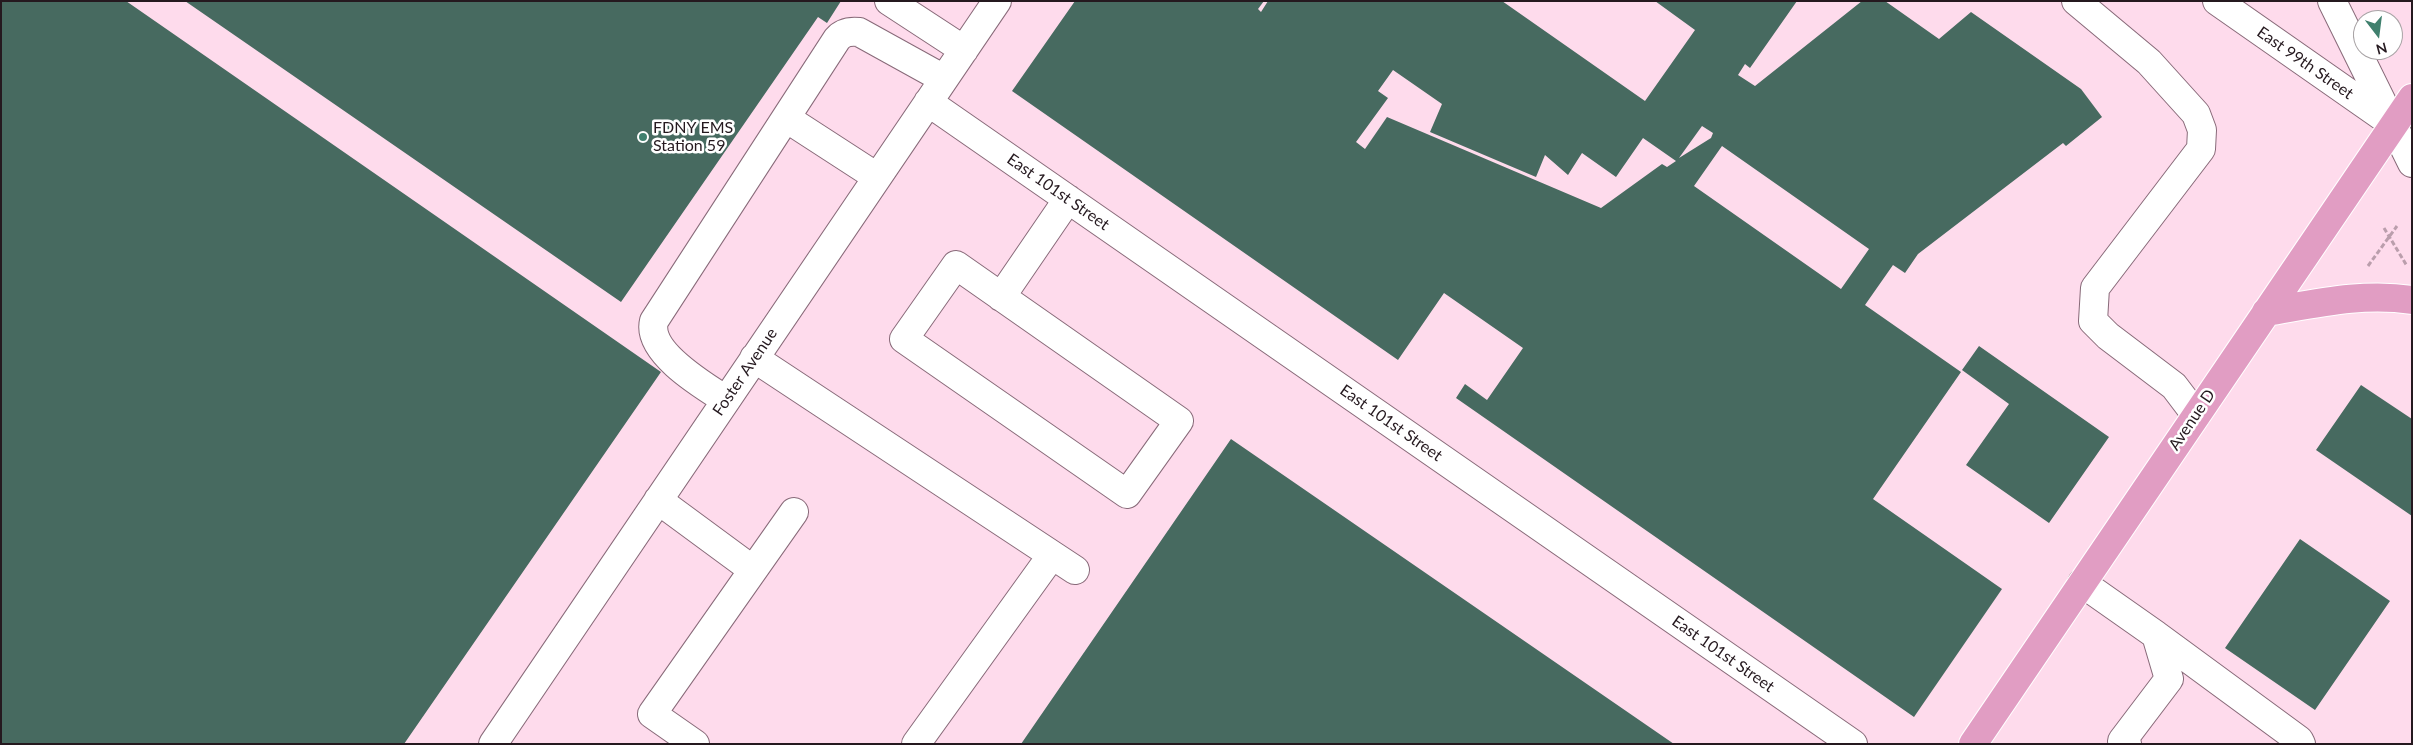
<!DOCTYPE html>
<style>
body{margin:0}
#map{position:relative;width:2413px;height:745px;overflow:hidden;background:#fedbec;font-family:Lato,sans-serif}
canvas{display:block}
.frame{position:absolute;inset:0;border:2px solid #25191f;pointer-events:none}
.north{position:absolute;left:2353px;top:10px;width:50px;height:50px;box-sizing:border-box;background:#fff;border:1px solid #a8a3a5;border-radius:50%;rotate:165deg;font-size:14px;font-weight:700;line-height:20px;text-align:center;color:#25191f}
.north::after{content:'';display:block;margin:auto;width:18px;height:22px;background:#40806e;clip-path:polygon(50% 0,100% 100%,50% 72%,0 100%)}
</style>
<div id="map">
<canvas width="2413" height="745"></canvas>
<div class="frame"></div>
<div class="north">N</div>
</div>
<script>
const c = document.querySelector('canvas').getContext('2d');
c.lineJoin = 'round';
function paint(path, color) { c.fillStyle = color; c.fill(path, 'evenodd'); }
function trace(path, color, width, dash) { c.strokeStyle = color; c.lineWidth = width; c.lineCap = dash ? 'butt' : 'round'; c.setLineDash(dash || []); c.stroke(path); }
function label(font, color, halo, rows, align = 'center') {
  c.font = font + ' Lato,sans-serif'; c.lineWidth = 5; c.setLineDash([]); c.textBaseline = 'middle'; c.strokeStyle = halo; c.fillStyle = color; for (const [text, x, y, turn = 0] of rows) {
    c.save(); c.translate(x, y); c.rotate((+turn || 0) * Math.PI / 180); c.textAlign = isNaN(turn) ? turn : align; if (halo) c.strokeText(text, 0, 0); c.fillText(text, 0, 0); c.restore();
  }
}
const building = new Path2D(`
 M1,1H126L661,372L404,744H1Z
 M185,1H841L827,23L818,17L621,302Z
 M1075,1H1264L1258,9L1261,12L1268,1H1502L1645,101L1695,30L1655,1H1797L1750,68L1745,64L1738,75L1755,86L1862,1H1885L1939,39L1971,12L2081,89L2102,117L2066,146L2063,143L1918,254L1905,273L1893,265L1865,305L1961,372L1873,499L2002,589L1914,717L1456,398L1465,384L1487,400L1523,348L1444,293L1398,360L1012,91ZM1393,70L1442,104L1430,132L1536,177L1545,155L1568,175L1582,153L1616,177L1643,138L1676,161L1667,167L1662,164L1601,208L1387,117L1365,149L1356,142L1388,98L1378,91ZM1702,126L1713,133L1711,138L1679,158ZM1722,146L1869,249L1841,289L1694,186Z
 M1979,346L2109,437L2049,523L1966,465L2009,404L1962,370Z
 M2361,385L2412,419V516L2316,450Z
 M1231,439L1674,744H1021Z
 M2300,539L2390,601L2315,710L2225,648Z`);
const path = new Path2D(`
 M2384,228L2407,266
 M2368,266L2397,226`);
const minor = new Path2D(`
 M889,1L964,50
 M2076,1L2149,62L2196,114L2202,130L2201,149L2095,288L2093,321L2108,336L2174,386L2196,415
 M2217,1L2393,124
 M2332,1L2412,163
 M928,102L1853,744
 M786,118L877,177
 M956,265L1179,421L1127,494L904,339Z
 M1001,297L1068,199
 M754,358L1075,570
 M726,400C704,386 646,352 654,321L837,39C843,32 850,31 859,32L944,79
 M658,500L753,570
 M2082,583L2156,635L2169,679L2122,741L2127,744
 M2156,635L2299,740L2301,744
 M493,744L997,1
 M695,744L652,714L794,512
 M916,744L1052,555`);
const major = new Path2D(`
 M2266,312C2314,304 2363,292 2412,300
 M1973,744L2412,98`);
const markers = [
 [643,137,5,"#40806e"]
];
const streetNames = [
 ["East 99th Street",2305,63,35],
 ["East 101st Street",1058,192,35],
 ["Foster Avenue",745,372,-56],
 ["Avenue D",2192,420,-56],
 ["East 101st Street",1391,423,35],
 ["East 101st Street",1723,654,35]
];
const poiNames = [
 ["FDNY EMS",653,128],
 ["Station 59",653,146]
];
paint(building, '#476a60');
trace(minor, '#886a79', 30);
trace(major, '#fff', 30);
trace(path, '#ba9eac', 3, [5, 2.5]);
trace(minor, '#fff', 28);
trace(major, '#e19dc3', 28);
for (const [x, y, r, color] of markers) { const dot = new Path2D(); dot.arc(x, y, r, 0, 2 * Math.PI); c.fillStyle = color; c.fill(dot); trace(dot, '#fff', 2); }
label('16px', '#25191f', '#fff', streetNames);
label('16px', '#25191f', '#fff', poiNames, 'left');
</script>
